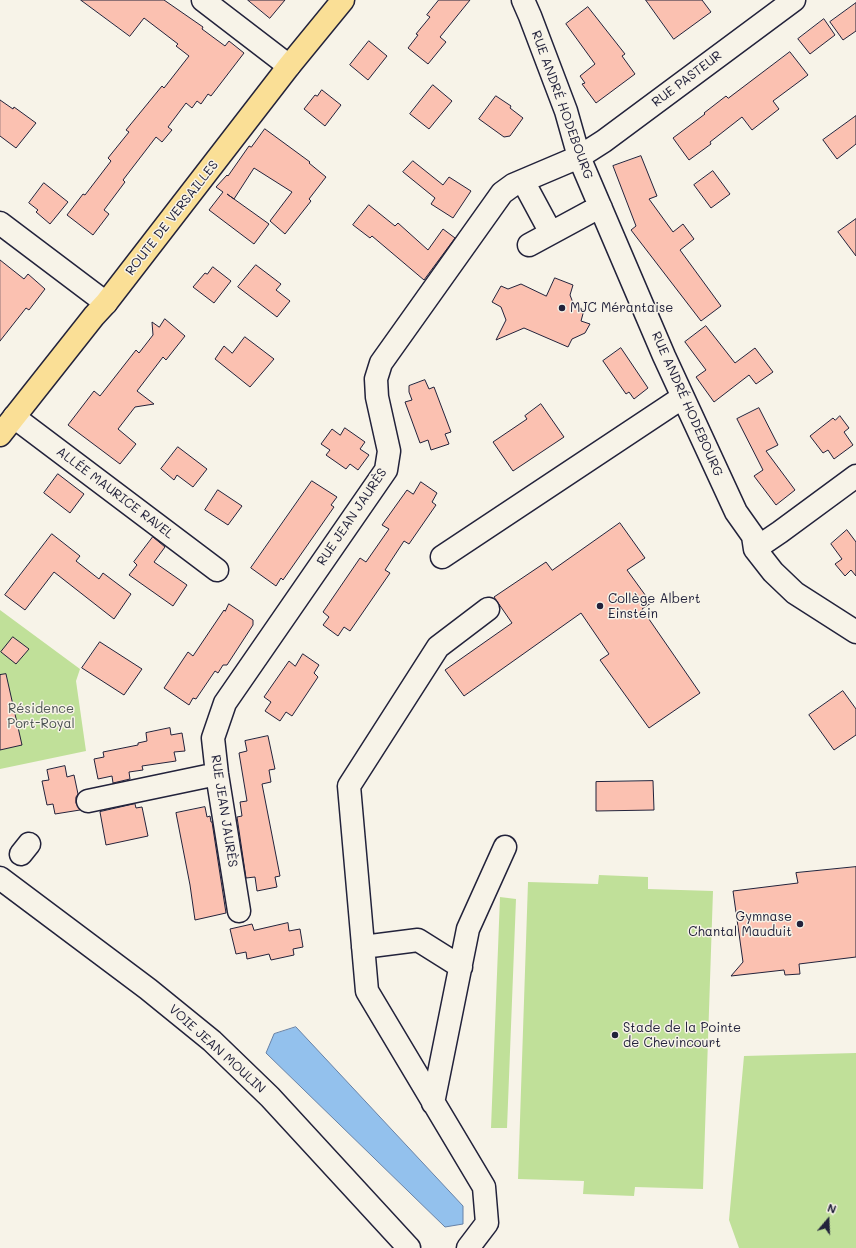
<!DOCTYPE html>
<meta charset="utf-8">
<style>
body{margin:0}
#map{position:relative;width:856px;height:1248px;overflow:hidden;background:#f7f3e8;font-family:Mali,sans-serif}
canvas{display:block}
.north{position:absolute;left:808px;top:1200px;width:40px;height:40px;-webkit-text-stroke:3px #f7f3e8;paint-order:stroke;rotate:19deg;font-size:11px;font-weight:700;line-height:16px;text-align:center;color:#22223b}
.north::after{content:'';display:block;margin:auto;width:14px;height:18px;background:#22223b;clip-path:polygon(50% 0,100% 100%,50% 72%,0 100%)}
</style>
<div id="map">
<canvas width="856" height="1248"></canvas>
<div class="north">N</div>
</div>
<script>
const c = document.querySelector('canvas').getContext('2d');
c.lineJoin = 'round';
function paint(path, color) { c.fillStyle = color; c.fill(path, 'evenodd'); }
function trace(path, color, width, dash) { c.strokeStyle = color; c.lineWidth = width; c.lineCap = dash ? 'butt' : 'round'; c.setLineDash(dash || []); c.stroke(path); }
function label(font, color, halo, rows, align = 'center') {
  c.font = font + ' Mali,sans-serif'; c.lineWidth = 3; c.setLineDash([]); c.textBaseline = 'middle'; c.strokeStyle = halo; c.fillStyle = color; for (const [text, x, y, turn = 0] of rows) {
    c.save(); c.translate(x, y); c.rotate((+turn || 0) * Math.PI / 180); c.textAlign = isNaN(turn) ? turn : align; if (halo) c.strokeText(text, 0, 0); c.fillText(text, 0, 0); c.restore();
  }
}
const green = new Path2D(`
 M0,610L80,669L76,681L86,751L0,769Z
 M599,875L648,877V889L713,891L703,1189L635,1187L634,1196L583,1194L584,1181L518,1179L528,882L598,884Z
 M500,897L516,899L507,1128H491Z
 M856,1053V1248H739L729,1220L744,1056Z`);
const water = new Path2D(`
 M296,1027L463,1206V1224L445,1227L266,1053L274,1034Z`);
const building = new Path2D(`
 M81,0H164L203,27L202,29L225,46L229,41L244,53L211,96L208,94L201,104L197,101L192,108L186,103L168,127L172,130L162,142L156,137L123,180L125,182L104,210L109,214L93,235L67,215L83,194L85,195L111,161L108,158L129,132L126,130L162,86L164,88L189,56L176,46L178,44L144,18L130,36Z
 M248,0H285L270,18Z
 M439,0H470L440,37L446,42L428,64L408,48L418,35L416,34L430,17L427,15Z
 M646,0H702L711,12L674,39Z
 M856,3V31L843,40L830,22Z
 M588,7L625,54L622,56L635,74L596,103L582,84L585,83L580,76L595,64L566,24Z
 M824,19L835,35L810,54L798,39Z
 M369,41L387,56L368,80L350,65Z
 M790,52L808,75L773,101L779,109L752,130L742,117L710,142L711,144L689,160L673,138L705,114L704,113L726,96L728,98Z
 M433,85L452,101L429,129L410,114Z
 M322,90L341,105L325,126L304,109L315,95L317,96Z
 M496,96L511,106L510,108L523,118L510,136L504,137L479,119Z
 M0,100L13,109L14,107L36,123L16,148L0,136Z
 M856,116V144L837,159L823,140Z
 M265,129L310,162L309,163L326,177L309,199L311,201L285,234L270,221L292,192L254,168L234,199L227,194L269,224L254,244L209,210L223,192L216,187L227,175L228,176L249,146L251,147Z
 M641,156L657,196L649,199L673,232L683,224L694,239L680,250L721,306L701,321L631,230L636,226L613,166Z
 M413,161L443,185L449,177L471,191L453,218L431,204L435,198L403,172Z
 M713,171L730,194L711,208L694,185Z
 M44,183L68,202L50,224L36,212L38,210L29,203Z
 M369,205L395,226L398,223L428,250L443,229L455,238L424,280L372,236L370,238L353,225Z
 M856,219V256L838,232Z
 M0,260L24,279L28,274L45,289L29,310L26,308L0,341Z
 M256,265L281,284L276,290L290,301L277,317L238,287Z
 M213,267L231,281L214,303L193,287L205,273L207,274Z
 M555,278L573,285L570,295L575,308L584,310L581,321L590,324L585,333L572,339L568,347L524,328L496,340L506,320L501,307L492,302L501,286L508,289L521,284L546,296Z
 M165,319L185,336L166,360L163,357L137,391L154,404L135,407L118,429L136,444L120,464L68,425L94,391L100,396L136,350L139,353L153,335L152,322L159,327Z
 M706,326L735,363L755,348L773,372L756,384L749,375L714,402L696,377L706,370L685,342Z
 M245,337L274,359L250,387L215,359L224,346L232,353Z
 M621,348L648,388L634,399L629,392L626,394L603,361Z
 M425,380L429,389L434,387L451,432L445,434L449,444L431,450L428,440L420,443L405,402L412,400L409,392V386Z
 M541,404L564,437L513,471L493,442L527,419L525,416Z
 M759,408L778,445L766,451L795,490L776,505L754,476L763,470L737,419Z
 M840,416L849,428L844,432L853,445L834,459L828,450L823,453L810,436L833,418L835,420Z
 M345,428L365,442L360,449L369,455L358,470L350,464L346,469L326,455L330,450L321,444L332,429L340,435Z
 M178,447L207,469L193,487L177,475L174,480L161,469Z
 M58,474L84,494L70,513L44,493Z
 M312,481L337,497L331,505L334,507L290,570L283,580L281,578L276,586L251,568Z
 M421,482L437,493L432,502L436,505L409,544L404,541L385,570L390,573L350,631L344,627L338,636L323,625L329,617L323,612L360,558L366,562L389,529L382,525L407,490L413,494Z
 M218,490L242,506L228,525L205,510Z
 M620,523L645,558L627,570L651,603L642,609L700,693L649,728L600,660L609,654L581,613L464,696L445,670L512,623L494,597L546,562L552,570Z
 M847,530L856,542V576L851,570L845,576L835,564L842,559L831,544Z
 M52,534L80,556L76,561L99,579L103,573L131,594L114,619L54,572L25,610L5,595Z
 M153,537L165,547L154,562L187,585L173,606L129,575L137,565L134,562Z
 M229,604L253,620V625L227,665H223L218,673L215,671L196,699L193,698L189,705L164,688L188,652L193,656L224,610L225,611Z
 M13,637L29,649L16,664L1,652Z
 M100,642L142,669L124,695L82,668Z
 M303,654L319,665L314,673L318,677L292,716L286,712L280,721L265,711L271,702L264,697L289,661L295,666Z
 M6,674L22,745L0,750V675Z
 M843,691L856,709V735L834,750L809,715Z
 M170,728L171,735L182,733L185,751L174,752L176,761L142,766L143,770L129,772L130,779L113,783L112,776L98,779L94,759L104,757L103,752L138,745V743L147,741L146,733Z
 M268,736L275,769L269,770L271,782L262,784L280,876L275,877L277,887L257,891L255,877L246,878L237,817L242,816L240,802L247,801L239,753L247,751L245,741Z
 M65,766L67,777L74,775L78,794L76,797V803L80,810L55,814L53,804L47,805L42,781L49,780L47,770Z
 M653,781L654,810L596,811V782Z
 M135,804L136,808L142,807L148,836L106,845L100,812Z
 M205,807L207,817L210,816L211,822H212L226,913L195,920L190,885L176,813Z
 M856,867V957L799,964L800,974L785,975L784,970L731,976L743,962L733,891L798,883L796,873Z
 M288,923L289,931L300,929L303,947L293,949L294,955L271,960L269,954L247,959L246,952L236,954L230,929L252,924L254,930Z`);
const minor = new Path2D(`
 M203,0L289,66
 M523,0L530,16L566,111L579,157L664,356L736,512L753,536L755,549L773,572L795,593L856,632
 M523,181L551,233
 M0,223L106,303
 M529,245L590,212L601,208
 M14,417L217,570
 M755,549L780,532L856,476
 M442,557L683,397
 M88,801L217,774
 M21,854L29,844
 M0,878L148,989L212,1041L270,1097L409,1248
 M239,911L217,774L213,738L225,703L386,470L389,451L377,397L376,379L381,363L502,193L513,185L579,157L604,141L794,0
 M363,947L418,940L461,967
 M433,1103L468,929L505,847
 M468,1248L487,1223L484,1187L367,991L349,786L438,647L488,609`);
const major = new Path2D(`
 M0,435L94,316L106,303L289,66L343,0`);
const markers = [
 [562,308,4,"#22223b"],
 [600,606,4,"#22223b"],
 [800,924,4,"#22223b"],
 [615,1035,4,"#22223b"]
];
const streetNames = [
 ["RUE PASTEUR",687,79,-37],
 ["RUE ANDRÉ HODEBOURG",562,105,70],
 ["ROUTE DE VERSAILLES",172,218,-52],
 ["RUE ANDRÉ HODEBOURG",687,404,66],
 ["ALLÉE MAURICE RAVEL",115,493,37],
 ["RUE JEAN JAURÈS",352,517,-56],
 ["RUE JEAN JAURÈS",224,811,81],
 ["VOIE JEAN MOULIN",217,1049,42]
];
const poiNames = [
 ["MJC Mérantaise",570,308],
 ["Collège Albert",608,599],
 ["Einstein",608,614],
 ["Gymnase",792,917,"right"],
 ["Chantal Mauduit",792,932,"right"],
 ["Stade de la Pointe",623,1028],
 ["de Chevincourt",623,1043]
];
const parkNames = [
 ["Résidence",41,709],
 ["Port-Royal",41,724]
];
paint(green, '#c0e099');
paint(water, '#93c1ed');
trace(water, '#6681a6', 1);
paint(building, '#fbc1b1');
trace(building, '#22223b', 1);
trace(minor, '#22223b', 25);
trace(major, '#22223b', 25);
trace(minor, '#f7f3e8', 22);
trace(major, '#fadf96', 22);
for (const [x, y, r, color] of markers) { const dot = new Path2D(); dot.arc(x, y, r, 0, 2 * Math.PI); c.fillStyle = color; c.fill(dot); trace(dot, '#f7f3e8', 1.5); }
label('13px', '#22223b', '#f7f3e8', streetNames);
label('13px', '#22223b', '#f7f3e8', poiNames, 'left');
label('13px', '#4a5252', '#f7f3e8', parkNames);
</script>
